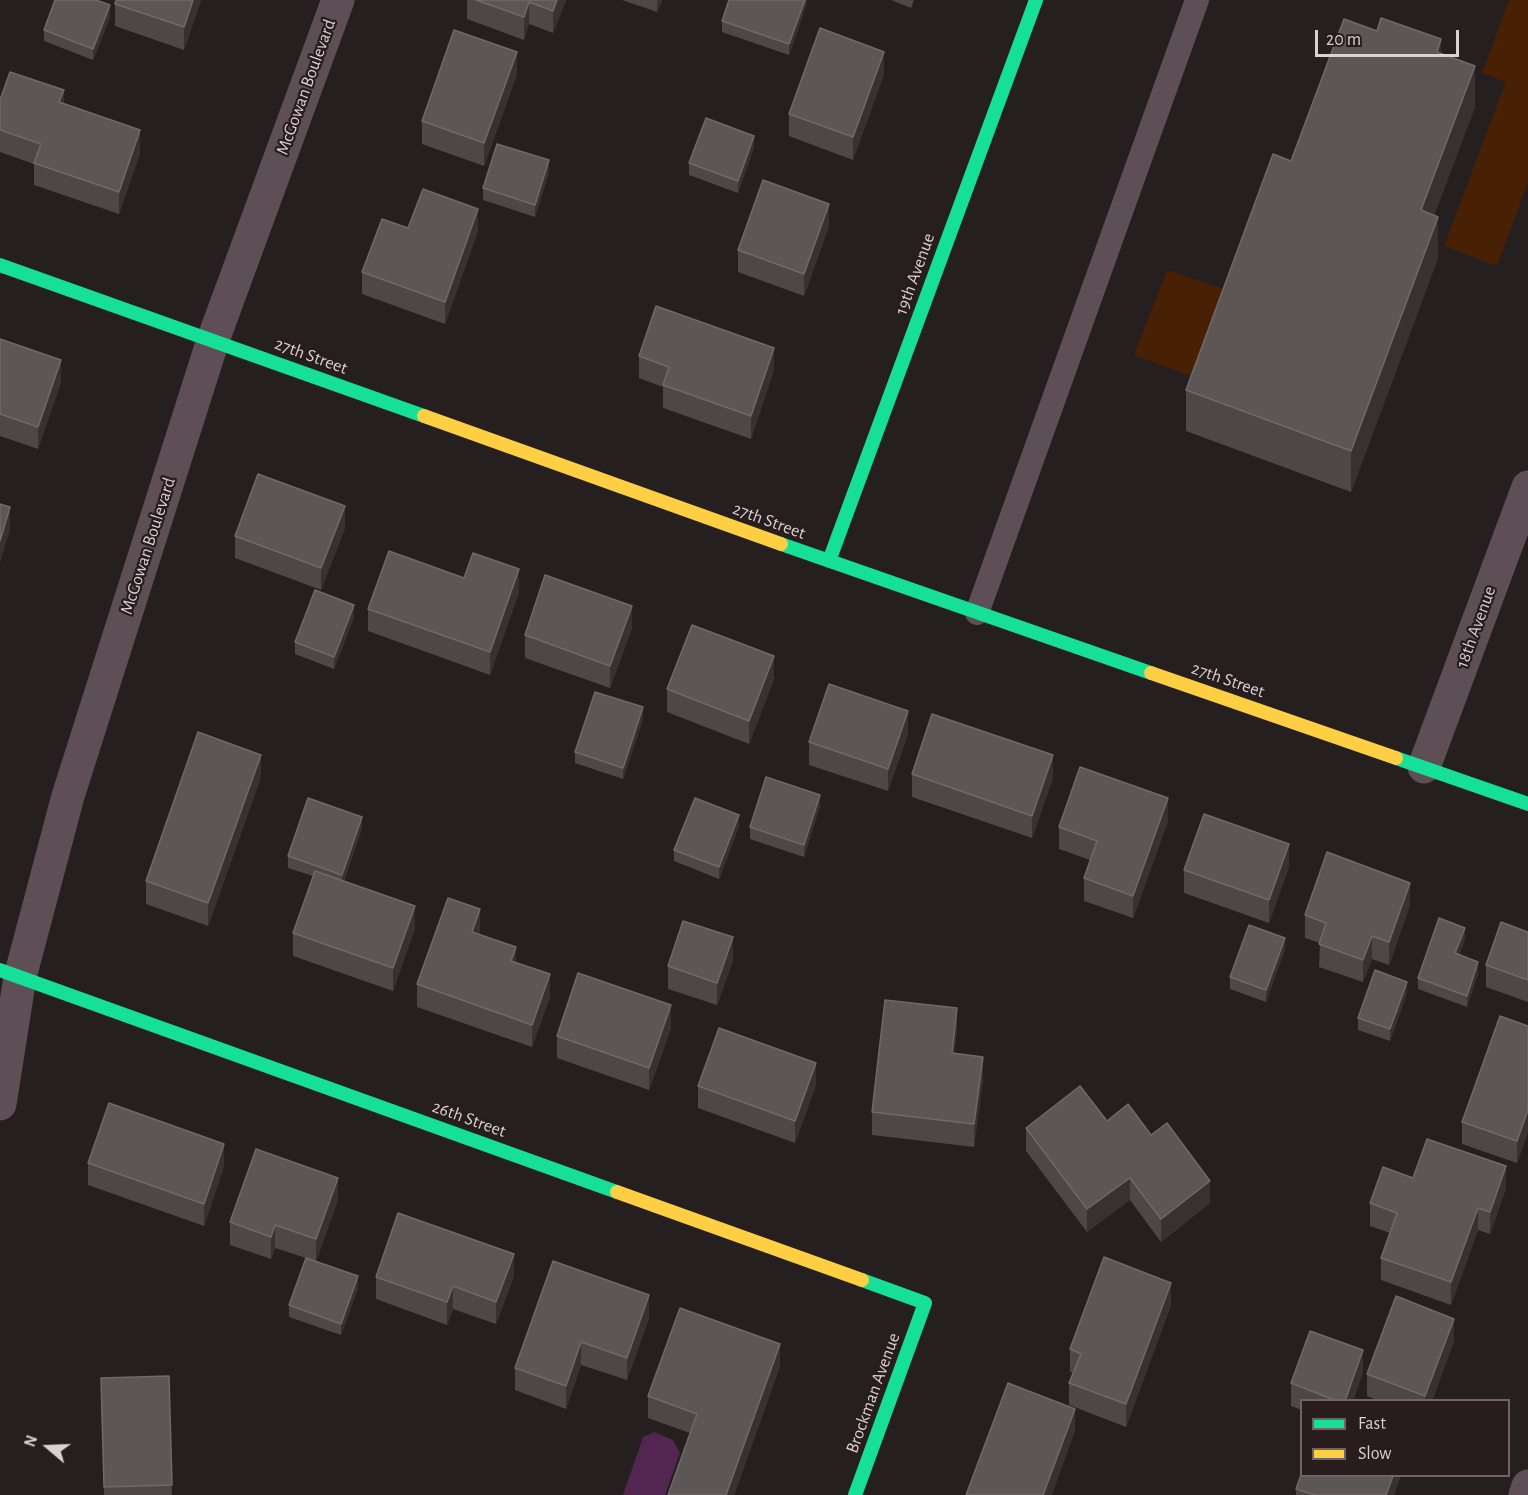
<!DOCTYPE html>
<style>
body{margin:0}
#map{position:relative;width:1528px;height:1495px;overflow:hidden;background:#251f1f;font-family:"Alegreya Sans",sans-serif}
canvas{display:block}
.legend{position:absolute;left:1300px;top:1399px;width:210px;height:78px;box-sizing:border-box;background:#281c1d;border:2px solid #6f6465;margin:0;padding:8px 10px;list-style:none;font-size:18px;color:#d9d1d2}
.legend li{display:flex;align-items:center;gap:12px;height:30px}
.legend b{width:30px;border:2px solid #6f6465}
.north{position:absolute;left:18px;top:1417px;width:60px;height:60px;-webkit-text-stroke:4px #281c1d;paint-order:stroke;rotate:289deg;font-size:16px;font-weight:700;line-height:24px;text-align:center;color:#d9d1d2}
.north::after{content:'';display:block;margin:auto;width:21px;height:27px;background:#d9d1d2;clip-path:polygon(50% 0,100% 100%,50% 72%,0 100%)}
.scale{position:absolute;left:1315px;top:30px;width:144px;height:27px;box-sizing:border-box;border:3px solid #d9d1d2;border-top:0;padding-left:8px;font-size:18px;line-height:21px;white-space:nowrap;color:#d9d1d2;-webkit-text-stroke:4px #281c1d;paint-order:stroke}
</style>
<div id="map">
<canvas width="1528" height="1495"></canvas>
<ul class="legend">
<li><b style="height:8px;background:#16e098"></b>Fast</li>
<li><b style="height:8px;background:#ffcf43"></b>Slow</li>
</ul>
<div class="north">N</div>
<div class="scale">20 m</div>
</div>
<script>
const c = document.querySelector('canvas').getContext('2d');
c.lineJoin = 'round';
function paint(path, color) { c.fillStyle = color; c.fill(path, 'evenodd'); }
function trace(path, color, width, dash) { c.strokeStyle = color; c.lineWidth = width; c.lineCap = dash ? 'butt' : 'round'; c.setLineDash(dash || []); c.stroke(path); }
function label(font, color, halo, rows, align = 'center') {
  c.font = font + ' "Alegreya Sans",sans-serif'; c.lineWidth = 4.5; c.setLineDash([]); c.textBaseline = 'middle'; c.strokeStyle = halo; c.fillStyle = color; for (const [text, x, y, turn = 0] of rows) {
    c.save(); c.translate(x, y); c.rotate((+turn || 0) * Math.PI / 180); c.textAlign = isNaN(turn) ? turn : align; if (halo) c.strokeText(text, 0, 0); c.fillText(text, 0, 0); c.restore();
  }
}
const green = new Path2D(`
 M1509,0H1528V182L1497,266L1444,246L1506,82L1482,73Z
 M1167,270L1236,293L1204,381L1134,355Z`);
const water = new Path2D(`
 M654,1432L673,1440L680,1453L665,1495H623L643,1437Z`);
const lane = new Path2D(`
 M977,613L1197,0`);
const street = new Path2D(`
 M1424,767L1528,487
 M0,1104L20,977L68,796L213,340L338,0
 M1525,1495L1528,1486`);
const fast = new Path2D(`
 M0,265L424,416
 M781,544L1151,673
 M829,561L1036,0
 M1396,758L1528,804
 M0,970L617,1192
 M855,1495L925,1303L862,1280`);
const slow = new Path2D(`
 M424,416L781,544
 M1151,673L1396,758
 M617,1192L862,1280`);
const wall = new Path2D(`
 M201,0L184,50L115,26V4Z
 M467,0H566L553,33L529,24L524,40L467,19Z
 M622,0H662L657,12Z
 M807,0V3L789,55L722,32V21Z
 M891,0H914L911,8Z
 M110,17L93,60L44,41V30Z
 M1441,53L1475,107L1434,215L1438,258L1351,492L1186,431V390L1291,161Z
 M517,74L484,166L422,144V121Z
 M884,74L853,160L789,136V114Z
 M0,100L64,104L140,153L119,214L34,185V164L0,152Z
 M754,147L738,193L689,175V163Z
 M549,172L535,217L483,200V188Z
 M829,226L804,296L738,272V250Z
 M408,228L478,231L445,324L362,294V272Z
 M0,339L61,382L38,449L0,436Z
 M639,356L774,370L751,439L663,408V387L639,378Z
 M345,528L321,590L235,558V536Z
 M464,578L519,592L490,675L368,631V609Z
 M354,617L334,669L295,654V642Z
 M632,628L610,688L525,658V635Z
 M774,679L749,744L667,712V689Z
 M643,719L623,779L575,763V752Z
 M908,734L888,791L809,765V742Z
 M912,774L1053,778L1032,838L912,797Z
 M261,777L208,926L146,904V881Z
 M820,806L804,857L750,839V827Z
 M1168,821L1133,918L1084,901V878L1090,860L1059,849V827Z
 M739,826L719,879L674,861V850Z
 M362,828L344,881L415,928L393,991L293,956V933L313,876L288,868V856Z
 M1289,867L1269,923L1184,893V870Z
 M1410,905L1389,965L1372,959L1363,982L1319,967L1320,943L1305,938V915Z
 M480,932L479,934L550,997L532,1047L417,1007V984Z
 M1528,932V1002L1486,987V965Z
 M1465,939L1459,955L1478,973L1467,1007L1418,989V978Z
 M1285,949L1266,1002L1230,989V977Z
 M733,960L717,1005L668,989V966Z
 M1407,993L1390,1041L1358,1030V1018Z
 M1528,1026V1132L1517,1163L1462,1144V1122Z
 M671,1028L649,1090L557,1058V1036Z
 M957,1030L954,1054L983,1079L974,1147L872,1135V1112Z
 M816,1085L795,1143L698,1108V1086Z
 M1107,1121L1151,1135L1210,1203L1161,1242L1130,1200L1087,1232L1026,1151V1128Z
 M88,1163L224,1166L204,1226L88,1185Z
 M1413,1178L1506,1188L1490,1234L1478,1230L1451,1305L1381,1280V1258L1390,1233L1370,1226V1203Z
 M338,1200L316,1261L358,1288L341,1335L289,1317V1305L306,1258L275,1248L271,1259L230,1245V1222Z
 M553,1261L649,1318L627,1380L581,1365L566,1409L515,1390V1368Z
 M514,1276L496,1324L453,1309L447,1325L376,1299V1277Z
 M1171,1305L1126,1427L1069,1405V1383L1073,1373L1070,1372V1349Z
 M1454,1341L1432,1401H1379L1367,1396V1374Z
 M780,1366L734,1495H668L690,1433L648,1418V1396Z
 M1363,1372L1353,1401H1302V1410L1291,1406V1383Z
 M169,1376L172,1495H104L101,1378Z
 M1400,1476V1478L1394,1495H1296V1489Z`);
const shadedWall = new Path2D(`
 M193,0H201L184,50V27Z
 M557,0H566L553,33V11Z
 M657,0H662L657,12Z
 M805,0H807V3L789,55V44Z
 M529,2V24L524,40V17Z
 M110,5V17L93,60V49Z
 M1441,39V81L1437,52Z
 M517,52V74L484,166V143Z
 M884,52V74L853,160V137Z
 M1475,66V107L1421,251V210Z
 M64,90V112L59,102Z
 M140,130V153L119,214V192Z
 M754,136V147L738,193V181Z
 M549,160V172L535,217V205Z
 M829,204V226L804,296V274Z
 M478,209V231L445,324V302Z
 M1438,217V258L1351,492V451Z
 M774,348V370L751,439V416Z
 M61,360V382L38,449V427Z
 M345,506V528L321,590V568Z
 M10,507V530L0,563V541Z
 M519,569V592L490,675V652Z
 M354,605V617L334,669V657Z
 M632,606V628L610,688V666Z
 M774,656V679L749,744V721Z
 M643,707V719L623,779V768Z
 M908,711V734L888,791V769Z
 M261,755V777L208,926V903Z
 M1053,755V778L1032,838V816Z
 M820,795V806L804,857V845Z
 M1168,798V821L1133,918V896Z
 M739,815V826L719,879V867Z
 M362,817V828L342,886V875Z
 M1289,844V867L1269,923V900Z
 M1410,883V905L1389,965V942Z
 M415,906V928L393,991V968Z
 M480,909V932L472,954V932Z
 M1465,928V939L1455,965V953Z
 M1372,936V959L1363,982V960Z
 M733,937V960L717,1005V983Z
 M1285,938V949L1266,1002V990Z
 M516,947V969L511,961Z
 M1478,962V973L1467,1007V996Z
 M550,974V997L532,1047V1025Z
 M1407,982V993L1390,1041V1029Z
 M671,1005V1028L649,1090V1068Z
 M957,1008V1030L952,1076V1053Z
 M983,1057V1079L974,1147V1124Z
 M816,1063V1085L795,1143V1121Z
 M1528,1110V1132L1517,1163V1141Z
 M224,1144V1166L204,1226V1204Z
 M1506,1166V1188L1490,1234V1212Z
 M338,1178V1200L316,1262V1239Z
 M1130,1178V1200L1087,1232V1209Z
 M1210,1181V1203L1161,1242V1219Z
 M1478,1208V1230L1451,1305V1282Z
 M275,1225V1248L271,1259V1237Z
 M514,1254V1276L496,1324V1302Z
 M358,1276V1288L341,1335V1324Z
 M1171,1283V1305L1126,1427V1404Z
 M453,1286V1309L447,1325V1302Z
 M649,1295V1318L627,1380V1358Z
 M1454,1319V1341L1432,1401H1425V1396Z
 M581,1342V1365L566,1409V1386Z
 M780,1344V1366L734,1495H726Z
 M1363,1350V1372L1353,1401H1345Z
 M1075,1409V1431L1052,1495H1043Z
 M1393,1476H1400V1478L1394,1495H1386Z`);
const building = new Path2D(`
 M55,0H96L110,5L93,49L44,30Z
 M116,0H193L184,27L115,4Z
 M476,0H557L553,11L529,2L524,17Z
 M729,0H805L789,44L722,21Z
 M1381,18L1441,39L1437,52L1475,66L1421,210L1438,217L1351,451L1186,390L1273,154L1291,161L1344,19L1377,31Z
 M820,28L884,52L853,137L789,114Z
 M454,30L517,52L484,143L422,121Z
 M10,72L64,90L59,102L140,130L119,192L34,163L41,144L0,130V100Z
 M706,118L754,136L738,181L689,163Z
 M497,144L549,160L535,205L483,188Z
 M763,180L829,204L804,274L738,250Z
 M423,189L478,209L445,302L362,272L382,219L408,228Z
 M656,306L774,348L751,416L663,385L669,367L639,356Z
 M0,339L61,360L38,427L0,414Z
 M258,474L345,506L321,568L235,536Z
 M0,504L10,507L0,541Z
 M389,551L464,578L473,553L519,569L490,652L368,609Z
 M545,575L632,606L610,666L525,635Z
 M315,590L354,605L334,657L295,642Z
 M692,625L774,656L749,721L667,689Z
 M829,684L908,711L888,769L809,742Z
 M595,692L643,707L623,768L575,752Z
 M932,714L1053,755L1032,816L912,774Z
 M198,732L261,755L208,903L146,881Z
 M1080,767L1168,798L1133,896L1084,878L1097,841L1059,827Z
 M766,777L820,795L804,845L750,827Z
 M308,798L362,817L342,875L288,856Z
 M695,798L739,815L719,867L674,850Z
 M1204,814L1289,844L1269,900L1184,870Z
 M1327,852L1410,883L1389,942L1372,936L1363,960L1319,944L1326,923L1305,915Z
 M315,871L415,906L393,968L293,933Z
 M448,898L480,909L472,932L516,947L511,961L550,974L532,1025L417,984Z
 M1439,918L1465,928L1455,953L1478,962L1467,996L1418,978Z
 M683,921L733,937L717,983L668,966Z
 M1501,922L1528,932V980L1486,965Z
 M1249,925L1285,938L1266,990L1230,977Z
 M1375,970L1407,982L1390,1029L1358,1018Z
 M578,973L671,1005L649,1068L557,1036Z
 M885,1000L957,1008L952,1053L983,1057L974,1124L872,1112Z
 M1500,1016L1528,1026V1110L1517,1141L1462,1122Z
 M719,1028L816,1063L795,1121L698,1086Z
 M1080,1086L1107,1121L1128,1104L1151,1135L1167,1123L1210,1181L1161,1219L1130,1178L1087,1209L1026,1128Z
 M109,1103L224,1144L204,1204L88,1163Z
 M1427,1139L1506,1166L1490,1212L1478,1208L1451,1282L1381,1258L1397,1213L1370,1203L1383,1167L1413,1178Z
 M256,1149L338,1178L316,1239L275,1225L271,1237L230,1222Z
 M398,1213L514,1254L496,1302L453,1286L447,1302L376,1277Z
 M1104,1257L1171,1283L1126,1404L1069,1383L1081,1354L1070,1349Z
 M306,1258L358,1276L341,1324L289,1305Z
 M553,1261L649,1295L627,1358L581,1342L566,1386L515,1368Z
 M1396,1296L1454,1319L1425,1396L1367,1374Z
 M680,1308L780,1344L726,1495H668L697,1414L648,1396Z
 M1310,1331L1363,1350L1345,1401H1337L1291,1383Z
 M169,1376L172,1485L104,1487L101,1378Z
 M1008,1383L1075,1409L1043,1495H966Z
 M1302,1472V1476H1393L1386,1495H1315L1296,1489Z`);
const streetNames = [
 ["McGowan Boulevard",306,87,-70],
 ["19th Avenue",915,274,-70],
 ["27th Street",311,356,20],
 ["27th Street",769,521,20],
 ["McGowan Boulevard",148,546,-72],
 ["18th Avenue",1476,627,-70],
 ["27th Street",1228,680,19],
 ["26th Street",469,1119,20],
 ["Brockman Avenue",873,1393,-70]
];
paint(green, '#482104');
paint(water, '#532551');
trace(lane, '#5e4f56', 24);
trace(street, '#5e4f56', 33);
trace(fast, '#16e098', 14);
trace(slow, '#ffcf43', 14);
paint(wall, '#4e4747');
paint(shadedWall, '#373131');
paint(building, '#5c5656');
trace(building, '#70696a', 1.5);
label('18px', '#d9d1d2', '#281c1d', streetNames);
</script>
